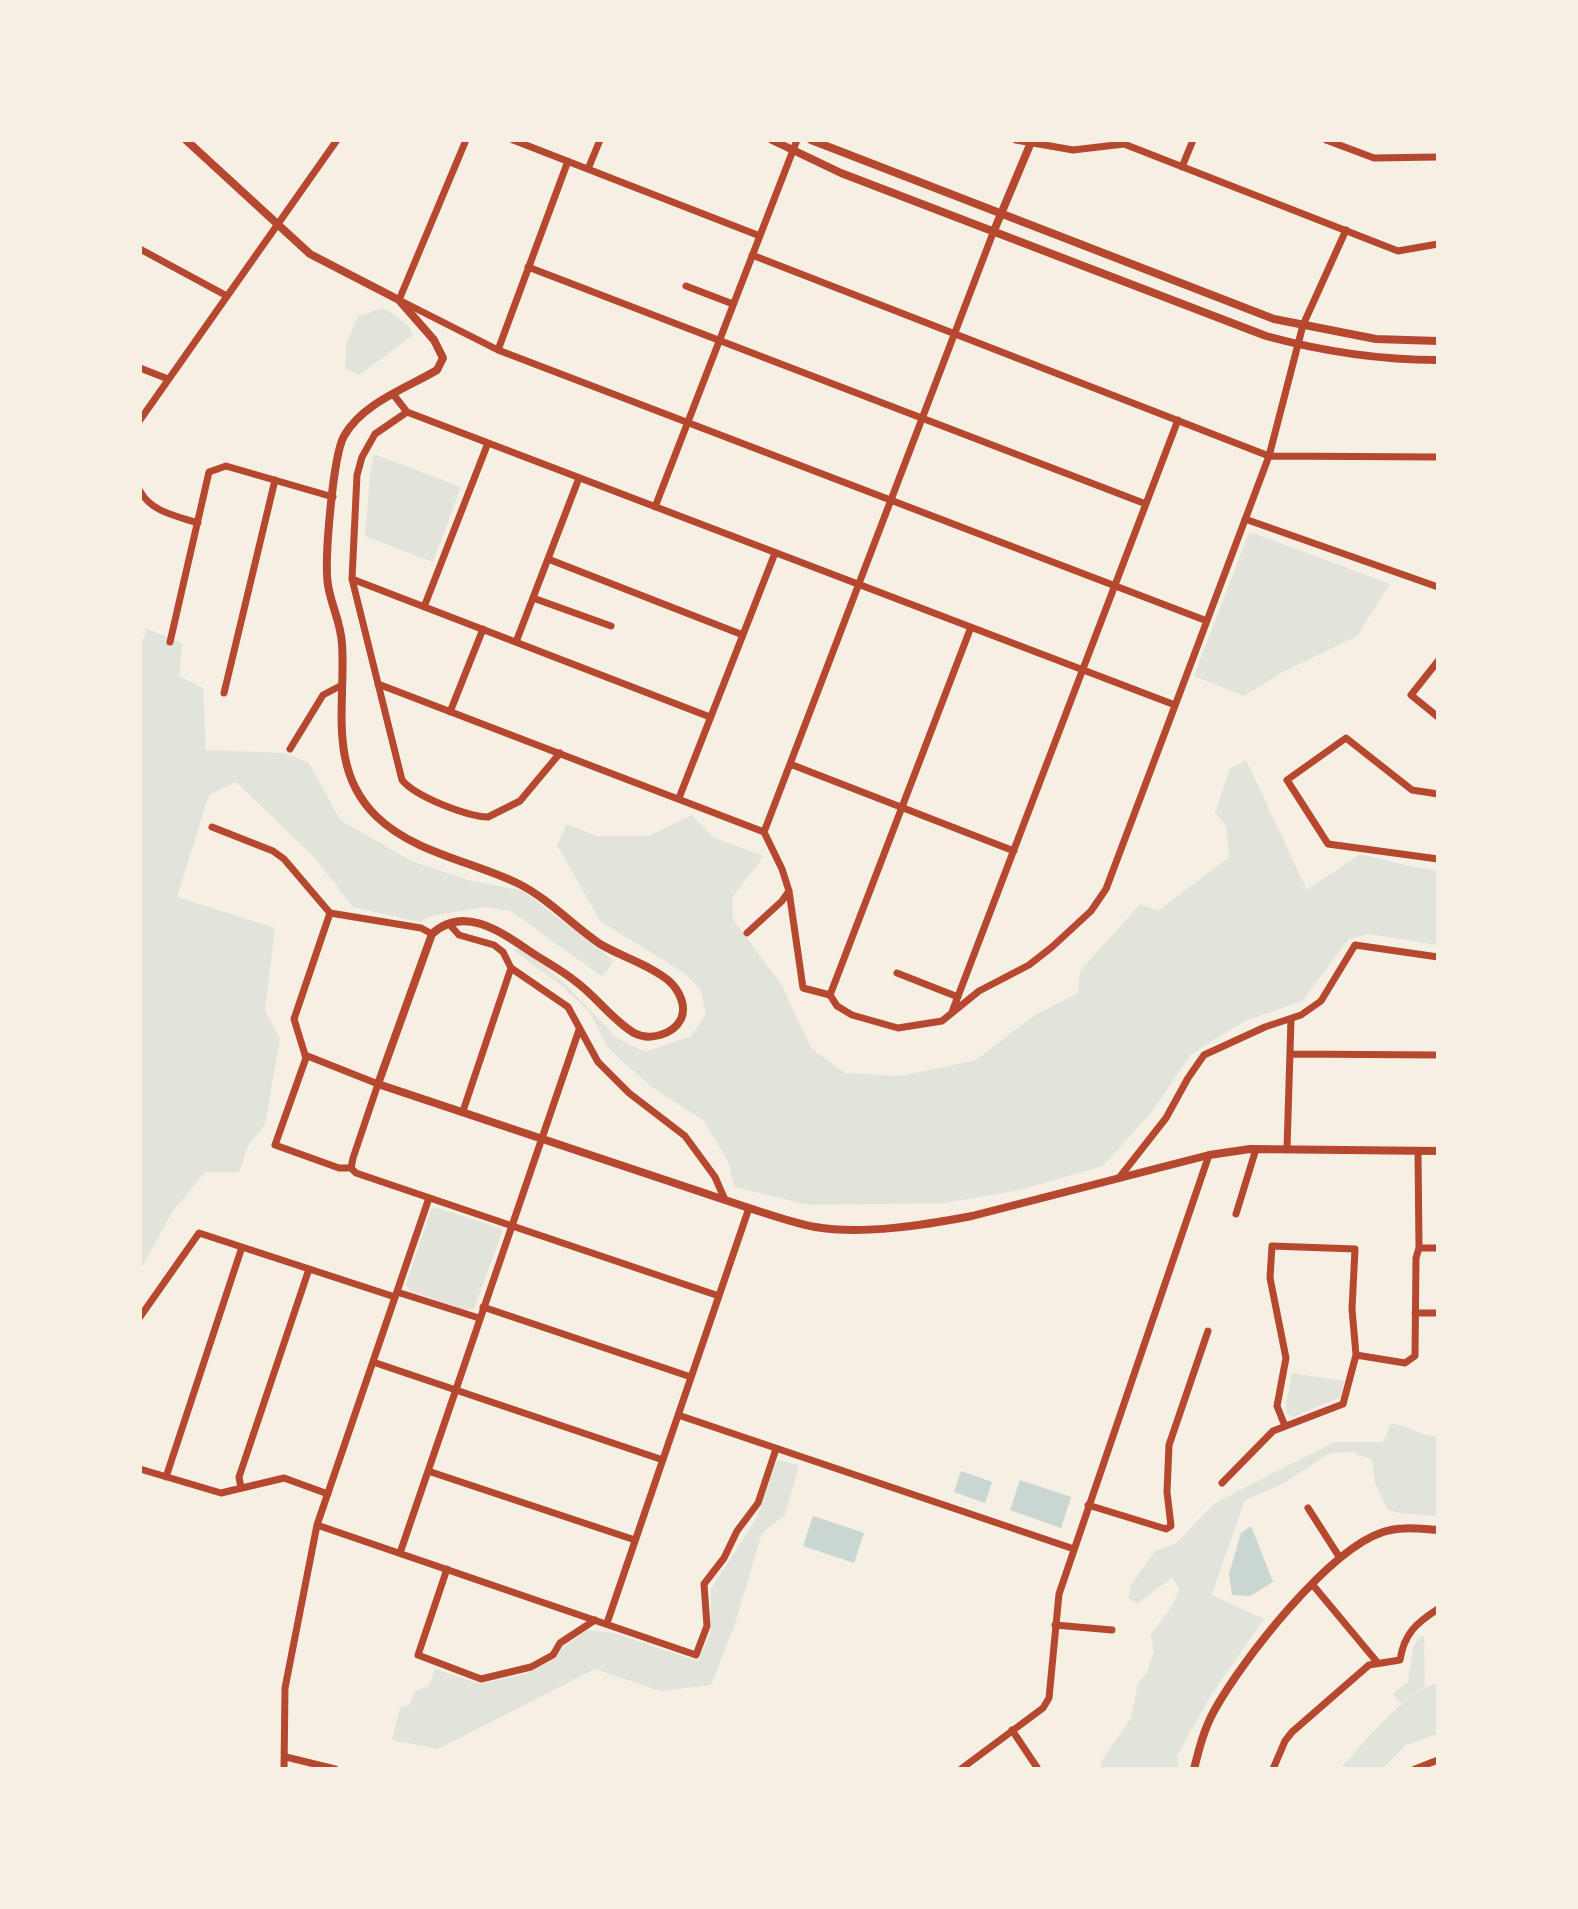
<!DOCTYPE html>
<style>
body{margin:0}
#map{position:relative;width:1578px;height:1909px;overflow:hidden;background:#f6efe4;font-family:Inter,sans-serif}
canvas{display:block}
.frame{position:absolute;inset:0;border:142px solid #f6efe4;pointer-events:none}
</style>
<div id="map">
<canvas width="1578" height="1909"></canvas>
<div class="frame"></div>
</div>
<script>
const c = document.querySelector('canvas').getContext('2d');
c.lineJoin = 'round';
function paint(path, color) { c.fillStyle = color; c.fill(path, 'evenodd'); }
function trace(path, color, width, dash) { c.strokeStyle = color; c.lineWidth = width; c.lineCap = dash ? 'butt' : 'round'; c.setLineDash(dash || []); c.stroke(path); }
const green = new Path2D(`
 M384,308L408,325L413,335L359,375L345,368L346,345L358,316Z
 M374,454L461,487L433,562L365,536L370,474Z
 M1253,533L1390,584L1357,636L1283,672L1244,696L1194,676L1248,535Z
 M147,629L182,643L179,676L203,688L206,750L285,753L309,763L340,820L411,861L468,880L523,891L613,960L608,970L601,976L511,911L485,907L432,916L419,922L353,907L314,857L236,782L209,795L177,897L275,928L265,1010L280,1039L265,1124L248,1146L239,1172H205L172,1212L140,1271V647Z
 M1246,760L1307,890L1360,854L1414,867L1438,870V945L1368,934L1349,939L1302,1001L1245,1021L1191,1054L1151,1113L1103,1166L1020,1190L945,1203L809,1205L734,1187L729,1163L704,1121L653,1088L621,1060L606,1045L591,1014L561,985L513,950L522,947L566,985L617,1038L645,1052L691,1036L706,1014L700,989L684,973L600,921L557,845L567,824L596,836H649L692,815L714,838L764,856L732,898L733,919L781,984L812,1049L845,1073L900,1076L976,1060L1035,1015L1078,993L1080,971L1140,904L1158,911L1229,857L1226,825L1215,813L1230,769Z
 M438,1208L500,1228L502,1232L474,1309L466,1310L410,1291L406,1285L431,1209Z
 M1292,1373L1344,1381L1341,1397L1293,1417L1287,1414L1286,1404Z
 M1391,1424C1408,1424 1421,1438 1438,1436V1516L1398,1513L1387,1509L1375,1483L1372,1459L1357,1455L1356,1452L1330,1453L1284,1483L1244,1501L1212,1595L1264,1619L1211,1695L1177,1756L1179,1769H1101V1762L1131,1718L1138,1683L1147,1673L1154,1651L1151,1634L1174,1603L1179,1588L1172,1577L1137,1604L1128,1598L1131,1585L1155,1551L1175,1544L1215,1503L1334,1442H1383Z
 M777,1460L799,1465L785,1515L762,1533L734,1627L711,1685L660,1691L595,1669L438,1749L392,1740L400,1708L410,1705L415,1691L429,1686L435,1669L480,1684L528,1673L555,1659L561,1649L587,1630L614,1633L698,1661L711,1631V1589L757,1517Z
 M1424,1636L1425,1686L1401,1704L1393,1694L1408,1682L1413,1648L1419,1637Z
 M1438,1683V1734L1406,1745L1382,1769H1340C1362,1745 1407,1689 1438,1683Z`);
const water = new Path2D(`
 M961,1471L992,1482L985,1503L954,1492Z
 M1020,1480L1071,1497L1061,1528L1010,1510Z
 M813,1516L864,1533L854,1563L803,1546Z
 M1251,1526L1273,1582L1250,1596L1232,1595L1229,1574L1241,1533Z`);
const minor = new Path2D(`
 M466,140L399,300L498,350L1207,621
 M513,140L760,236
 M1016,140L1073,150L1124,144L1398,251L1438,244
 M1326,140L1374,158L1438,157
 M1182,167L1193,140
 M588,169L600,140
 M140,249L227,296
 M752,255L1269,456L1438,457
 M528,267L1146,504
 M686,286L733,304
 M498,350L568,161
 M140,368L168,379
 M393,394L407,412
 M140,420L337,140
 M140,491C151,512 177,516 198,523
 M655,507L797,140
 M1245,519L1438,587
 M548,559L743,635
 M352,579L710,717
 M533,598L611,626
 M424,607L488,443
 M971,627L830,995L837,1006L852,1015L898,1028L942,1021L979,991L1029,965L1052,947L1091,911L1106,889L1269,456L1303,325L1346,230
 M170,642L209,472L226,466L333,497
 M516,642L579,478
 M1438,661L1411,695L1438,717
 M378,684L764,832L782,869L789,891L803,988L830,995
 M224,693L275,480
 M450,712L483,629
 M290,749L323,695L342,685
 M560,753L520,801L488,817C466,816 416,797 402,780L352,579L357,475L362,457L375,434L407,412L1175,705
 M790,764L1014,851
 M1438,794L1412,790L1346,738L1287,780L1328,844L1438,859
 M679,798L775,553
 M212,827L273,851L284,859L330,913L421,928L432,934
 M764,832L993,233
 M330,913L294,1019L306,1058L275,1145L339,1168H351
 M450,925L459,935L494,945L503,952L511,968L568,1007L598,1062L629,1093L685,1136L715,1177L725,1200
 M747,933L782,901L789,891
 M897,973L958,997
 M952,1012L1178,420
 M1290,1054L1438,1055
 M305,1055L378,1084L353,1158L351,1168L356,1173L719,1296
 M463,1111L511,968
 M1287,1149L1291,1019
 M1119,1178L1166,1118L1188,1078L1204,1055L1265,1027L1301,1015L1321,1001L1355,945L1438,957
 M429,1198L317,1525L696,1655L707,1626L704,1584L724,1558L737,1531L758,1503L776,1449
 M1236,1214L1256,1149
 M1419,1248H1438
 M397,1292L479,1318
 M483,1307L691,1377
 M1415,1313H1438
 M140,1317L199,1233L395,1297
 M1356,1355L1405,1363L1415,1356L1416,1258L1419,1248L1418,1151
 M373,1362L663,1460
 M678,1415L1074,1549
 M140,1469L221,1493L284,1478L328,1494
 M428,1471L635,1540
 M166,1477L242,1247
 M1222,1483L1273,1431L1343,1404L1356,1355L1352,1309L1355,1249L1272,1246L1270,1278L1286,1358L1277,1406L1285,1426
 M241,1488L239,1477L309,1269
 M1088,1505L1166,1529L1171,1526L1167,1492L1169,1445L1208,1331
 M1308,1508L1340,1558
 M400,1553L579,1030
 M447,1569L418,1655L481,1679L531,1667L553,1655L560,1643L595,1620
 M1312,1584L1377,1662
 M607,1623L749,1208
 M1055,1625L1112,1630
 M1012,1730L1038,1769
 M286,1757L335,1769
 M284,1769L285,1688L317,1525
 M961,1769L1043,1708L1049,1698L1059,1594L1209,1155
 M1273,1769L1285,1741L1292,1732L1369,1665L1400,1660C1404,1634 1416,1623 1438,1609
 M1415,1769L1438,1760`);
const tertiary = new Path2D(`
 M186,140L310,254L399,300L434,340L443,358L437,370C405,389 363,403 344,436C333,456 324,561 328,585C331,605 341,623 342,644C346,703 327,768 376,816C414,853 471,861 517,883C548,898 572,925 600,944C622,957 650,965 669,981C679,990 687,1006 681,1019C673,1035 649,1041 634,1033C611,1019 596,996 575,981C563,971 548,963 534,954C505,935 465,903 432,934L378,1084L749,1208C771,1215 793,1223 815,1227C863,1235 925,1225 972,1216L1209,1155L1250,1149L1438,1151
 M772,140L841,173L1266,336C1321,351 1381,360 1438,360
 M811,140L1274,319L1376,339L1438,341
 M993,233L1032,140
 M1194,1769C1199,1749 1204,1729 1214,1711C1242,1660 1328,1550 1383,1532C1401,1526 1420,1529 1438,1530`);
paint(green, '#e2e4dc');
paint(water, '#c9d6d2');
trace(minor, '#b5482f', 7);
trace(tertiary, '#b5482f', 8);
</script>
